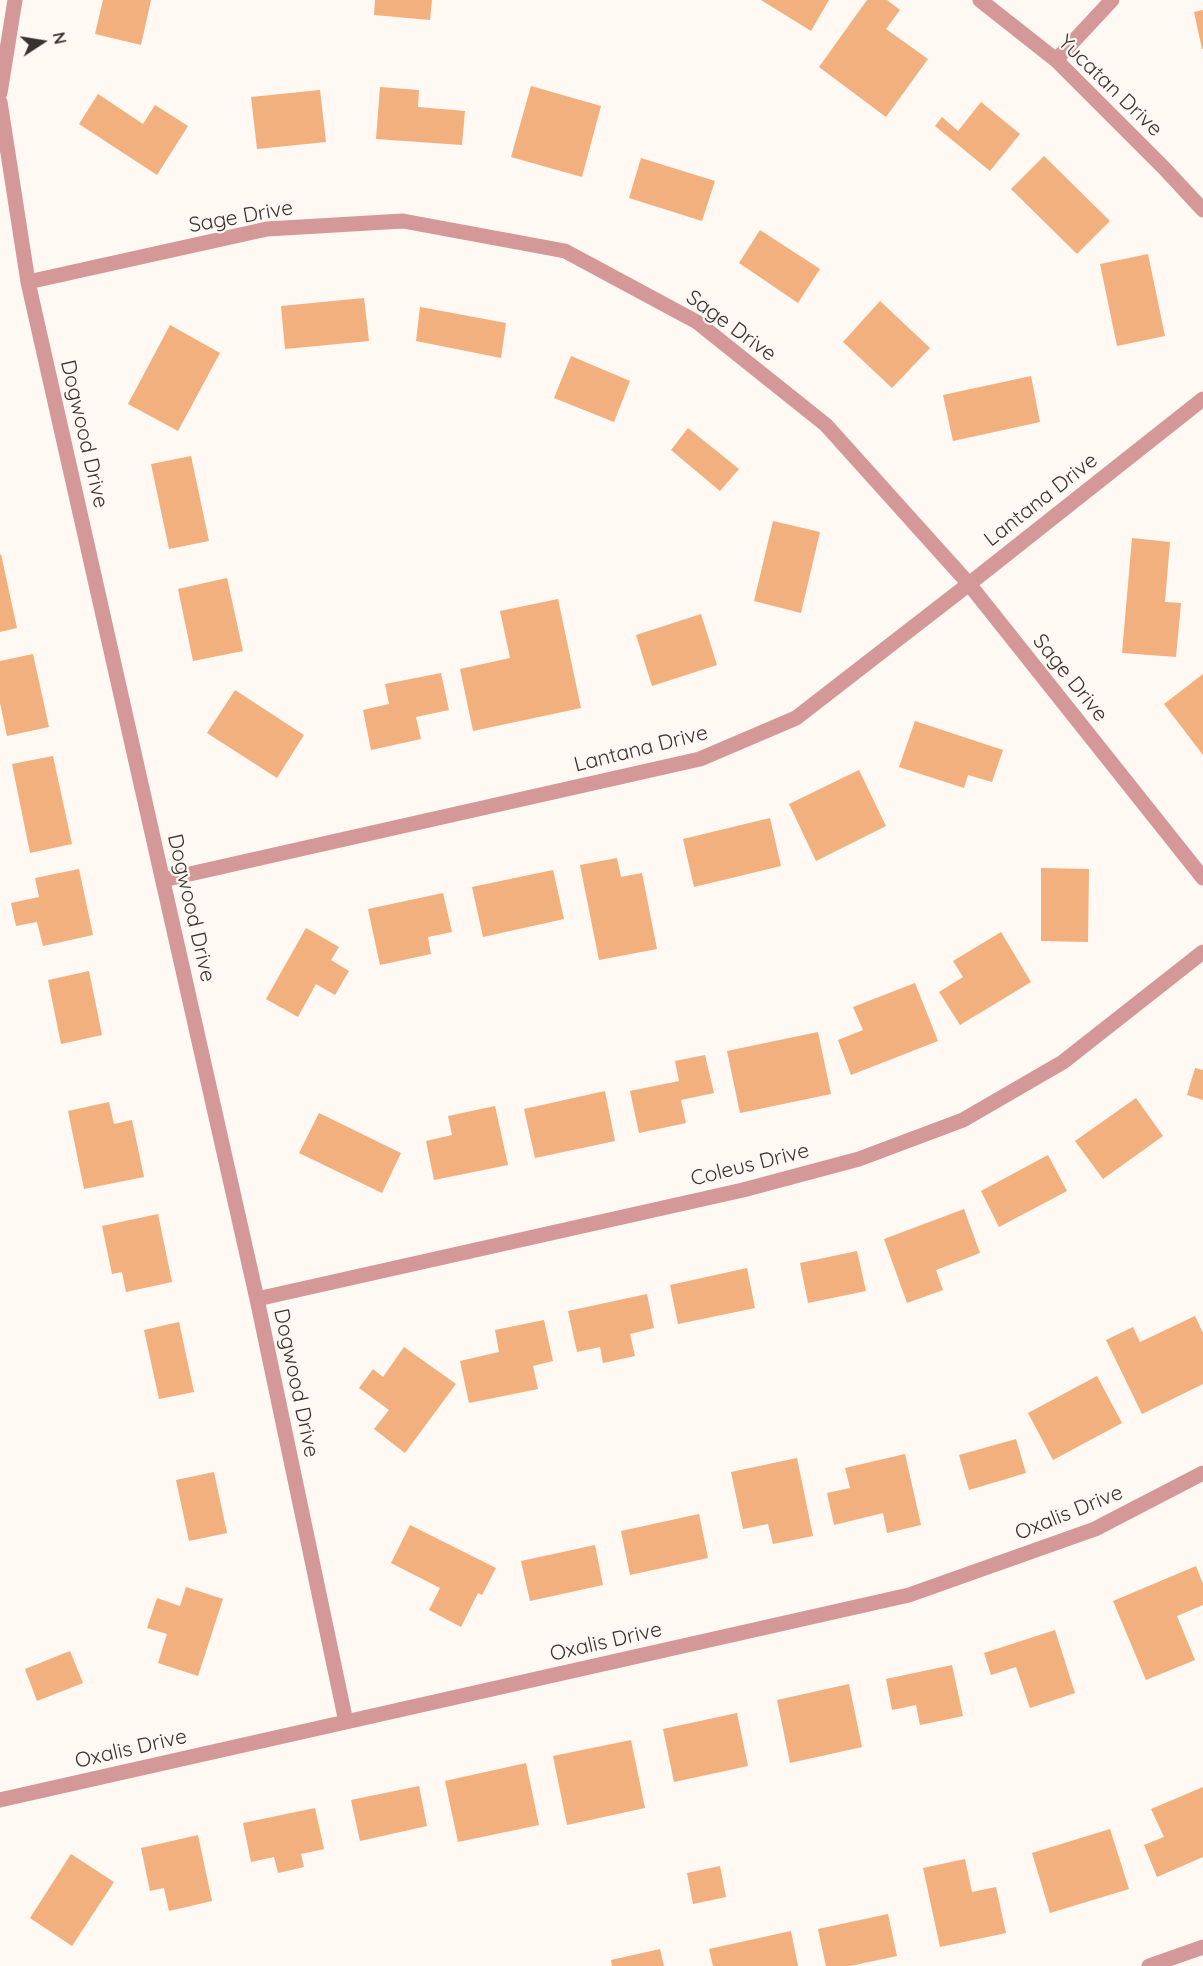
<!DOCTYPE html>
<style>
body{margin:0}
#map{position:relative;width:1203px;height:1966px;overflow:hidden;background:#fff8f3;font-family:Quicksand,sans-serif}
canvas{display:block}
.north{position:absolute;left:12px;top:12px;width:60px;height:60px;-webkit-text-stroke:4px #fff8f3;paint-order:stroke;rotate:78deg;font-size:16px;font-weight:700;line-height:24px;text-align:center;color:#373330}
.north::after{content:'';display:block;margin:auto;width:21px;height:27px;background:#373330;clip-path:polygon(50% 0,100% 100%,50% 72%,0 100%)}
</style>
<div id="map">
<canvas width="1203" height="1966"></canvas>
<div class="north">N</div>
</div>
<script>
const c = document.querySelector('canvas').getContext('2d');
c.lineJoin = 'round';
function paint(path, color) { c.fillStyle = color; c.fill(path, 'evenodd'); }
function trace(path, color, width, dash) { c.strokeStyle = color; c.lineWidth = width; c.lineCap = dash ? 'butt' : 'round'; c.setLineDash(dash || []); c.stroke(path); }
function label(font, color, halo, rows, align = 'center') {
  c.font = font + ' Quicksand,sans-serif'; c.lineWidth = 4.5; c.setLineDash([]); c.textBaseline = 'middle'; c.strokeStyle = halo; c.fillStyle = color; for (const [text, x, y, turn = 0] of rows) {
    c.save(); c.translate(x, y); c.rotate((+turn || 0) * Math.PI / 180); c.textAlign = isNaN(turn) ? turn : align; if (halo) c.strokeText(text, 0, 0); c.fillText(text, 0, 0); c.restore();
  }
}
const building = new Path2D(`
 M103,0H151L141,45L95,34Z
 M375,0H432L430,20L374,15Z
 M761,0H829L811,31Z
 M867,0H887L900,10L886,29L928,59L886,117L819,67Z
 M1203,10V49H1202L1194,12Z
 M531,86L601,106L582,177L511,157Z
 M380,87L419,90L418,107L465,111L462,145L376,139Z
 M320,90L326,142L257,149L251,97Z
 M98,94L143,124L155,105L188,126L157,175L79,124Z
 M981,102L1020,134L990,171L935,126L942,117L958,131Z
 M1044,156L1110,221L1077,254L1011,189Z
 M641,158L715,181L702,221L629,198Z
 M760,230L820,269L798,303L739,263Z
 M1148,254L1165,336L1117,346L1100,264Z
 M364,298L369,341L285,349L281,306Z
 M880,301L930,348L892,388L843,342Z
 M420,307L506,323L501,358L416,341Z
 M170,325L220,353L178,431L128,404Z
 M571,356L630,381L614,422L554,398Z
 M1031,376L1040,422L953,441L943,395Z
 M688,428L739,469L720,491L671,450Z
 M191,456L209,541L169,549L151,464Z
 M773,521L820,532L801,613L754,601Z
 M1132,538L1170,542L1165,602L1181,603L1176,657L1122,653Z
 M1,554L17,628L0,632V555Z
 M227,578L243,651L193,661L178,589Z
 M558,599L581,708L473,731L460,669L510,658L500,611Z
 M701,614L717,665L652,686L636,635Z
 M33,654L49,727L7,736L0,703V661Z
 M441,673L449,710L416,717L421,739L371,750L363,710L389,704L385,684Z
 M1203,674V755L1164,704Z
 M235,690L304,735L277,778L207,733Z
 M915,721L1003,750L992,782L968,775L964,788L899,767Z
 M53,756L72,844L30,853L12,764Z
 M859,770L886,826L816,861L789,804Z
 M770,818L781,866L694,887L683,839Z
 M617,858L621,877L642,873L657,949L599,960L580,865Z
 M1041,868L1089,869L1088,942L1041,941Z
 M79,869L93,935L43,946L37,922L16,926L11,903L39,897L35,878Z
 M553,870L564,919L483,937L472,887Z
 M443,893L452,932L428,937L431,954L380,965L368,909Z
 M306,928L339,947L331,960L349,971L335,995L316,984L298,1017L266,999Z
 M1001,932L1031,982L960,1025L939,992L963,977L953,961Z
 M89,971L102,1035L61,1044L48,980Z
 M915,983L938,1041L851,1075L838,1040L863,1030L853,1007Z
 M818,1032L831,1094L740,1113L727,1051Z
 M705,1055L714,1093L681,1100L686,1123L639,1133L630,1091L679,1081L675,1061Z
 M1195,1068L1203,1070V1100L1187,1095Z
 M605,1091L615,1141L535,1158L524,1109Z
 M1136,1098L1163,1136L1103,1179L1075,1141Z
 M109,1102L114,1124L132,1120L144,1177L84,1189L68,1111Z
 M495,1106L508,1165L434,1180L426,1141L452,1135L448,1116Z
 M319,1113L401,1153L382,1193L299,1153Z
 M1048,1155L1067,1191L999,1227L981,1191Z
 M964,1209L980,1253L936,1270L943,1290L907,1303L884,1239Z
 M158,1214L172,1282L126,1292L122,1272L112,1274L102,1226Z
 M857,1251L866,1291L808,1303L800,1263Z
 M747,1268L755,1308L678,1324L670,1285Z
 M647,1294L654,1328L630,1334L635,1356L603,1363L600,1347L577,1352L568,1311Z
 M1195,1316L1203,1333V1384L1142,1414L1106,1340L1133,1327L1140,1342Z
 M544,1320L553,1361L533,1366L538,1389L469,1403L460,1361L499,1352L495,1330Z
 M179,1322L194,1392L159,1399L144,1330Z
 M404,1347L456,1384L405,1453L374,1429L389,1410L359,1388L373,1369L383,1377Z
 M1097,1376L1122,1423L1053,1460L1028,1413Z
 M1016,1439L1026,1473L969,1490L959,1455Z
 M905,1454L921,1525L887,1533L883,1513L834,1525L827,1493L850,1488L845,1468Z
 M797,1458L813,1536L773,1544L768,1524L743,1529L731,1472Z
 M214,1472L227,1533L189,1541L176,1480Z
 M699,1514L708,1558L630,1575L621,1531Z
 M410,1525L496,1568L482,1595L478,1593L461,1627L429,1610L440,1588L391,1563Z
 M595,1545L603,1585L530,1601L521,1561Z
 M1196,1566L1203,1584V1605L1177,1616L1195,1660L1146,1680L1113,1601Z
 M186,1587L223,1599L198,1676L158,1663L167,1634L147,1628L157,1598L180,1606Z
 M1055,1630L1075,1693L1030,1708L1016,1667L991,1675L984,1653Z
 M70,1651L83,1683L37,1701L25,1669Z
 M952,1665L963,1716L920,1725L916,1705L892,1710L886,1679Z
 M849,1684L862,1747L790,1763L777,1700Z
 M737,1713L748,1766L674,1782L663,1729Z
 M631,1740L645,1808L567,1825L553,1756Z
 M526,1763L539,1825L458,1842L445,1781Z
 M419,1786L427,1826L360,1841L351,1800Z
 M1203,1787V1857L1157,1877L1144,1845L1164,1837L1151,1809Z
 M315,1808L324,1849L301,1854L304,1867L278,1873L274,1857L251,1862L243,1823Z
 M1110,1829L1129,1889L1050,1913L1032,1853Z
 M198,1835L212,1901L169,1911L164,1888L150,1891L141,1848Z
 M71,1854L114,1882L72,1946L30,1918Z
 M965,1859L972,1892L996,1887L1006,1933L940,1947L923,1868Z
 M720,1866L726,1897L693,1904L687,1873Z
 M888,1914L897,1956L850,1966H826L818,1929Z
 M791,1931L798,1966H713L709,1949Z
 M660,1949L664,1966H612L611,1960Z`);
const minor = new Path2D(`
 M980,0L1056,60L1164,168L1203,210
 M1056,60L1112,0
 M0,93L15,0
 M0,102L28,282L257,1299L346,1722
 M28,282L267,229L403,221L565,251L697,322L826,425L969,584L1203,878
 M163,880L700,759L796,718L969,584L1203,399
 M257,1299L743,1190L859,1159L963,1120L1063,1062L1203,952
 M0,1800L909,1595L1095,1529L1203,1473
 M1149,1966L1203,1947`);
const streetNames = [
 ["Yucatan Drive",1110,86,44],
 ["Sage Drive",241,217,-10],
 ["Sage Drive",731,326,36],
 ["Dogwood Drive",84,434,77],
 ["Lantana Drive",1041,500,-38],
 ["Sage Drive",1070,678,51],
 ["Lantana Drive",641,749,-14],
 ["Dogwood Drive",191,908,77],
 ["Coleus Drive",750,1165,-14],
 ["Dogwood Drive",296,1383,78],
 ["Oxalis Drive",1069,1513,-22],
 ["Oxalis Drive",606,1642,-13],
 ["Oxalis Drive",131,1749,-13]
];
paint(building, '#f1b07e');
trace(minor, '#d39897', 15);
label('21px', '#373330', '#fff8f3', streetNames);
</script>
